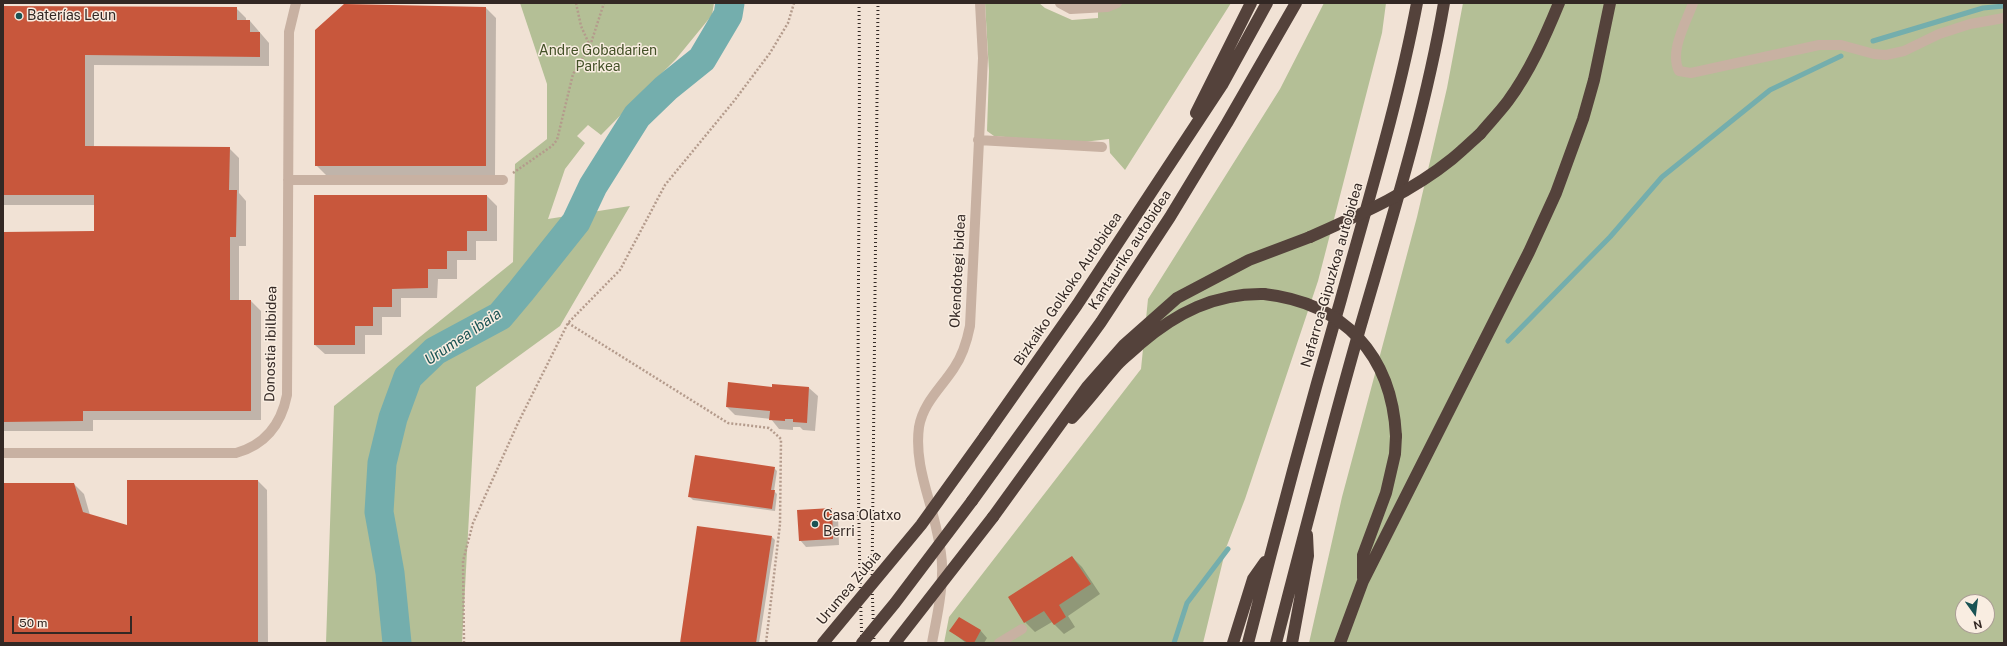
<!DOCTYPE html>
<meta charset="utf-8">
<style>
body{margin:0}
#map{position:relative;width:2007px;height:646px;overflow:hidden;background:#f1e2d5;font-family:"Public Sans",sans-serif}
canvas{display:block}
.frame{position:absolute;inset:0;border:4px solid #332824;pointer-events:none}
.north{position:absolute;left:1955px;top:594px;width:40px;height:40px;box-sizing:border-box;background:#f9ede1;border:1px solid #aa9e95;border-radius:50%;rotate:166deg;font-size:11px;font-weight:700;line-height:16px;text-align:center;color:#332824}
.north::after{content:'';display:block;margin:auto;width:14px;height:18px;background:#1a5354;clip-path:polygon(50% 0,100% 100%,50% 72%,0 100%)}
.scale{position:absolute;left:12px;top:616px;width:120px;height:18px;box-sizing:border-box;border:2px solid #332824;border-top:0;padding-left:5px;font-size:12px;line-height:14px;white-space:nowrap;color:#332824;-webkit-text-stroke:3px #f9ede1;paint-order:stroke}
</style>
<div id="map">
<canvas width="2007" height="646"></canvas>
<div class="frame"></div>
<div class="north">N</div>
<div class="scale">50 m</div>
</div>
<script>
const c = document.querySelector('canvas').getContext('2d');
c.lineJoin = 'round';
function paint(path, color) { c.fillStyle = color; c.fill(path, 'evenodd'); }
function trace(path, color, width, dash) { c.strokeStyle = color; c.lineWidth = width; c.lineCap = dash ? 'butt' : 'round'; c.setLineDash(dash || []); c.stroke(path); }
function label(font, color, halo, rows, align = 'center') {
  c.font = font + ' "Public Sans",sans-serif'; c.lineWidth = 3; c.setLineDash([]); c.textBaseline = 'middle'; c.strokeStyle = halo; c.fillStyle = color; for (const [text, x, y, turn = 0] of rows) {
    c.save(); c.translate(x, y); c.rotate((+turn || 0) * Math.PI / 180); c.textAlign = isNaN(turn) ? turn : align; if (halo) c.strokeText(text, 0, 0); c.fillText(text, 0, 0); c.restore();
  }
}
const green = new Path2D(`
 M520,3H714L712,15L676,59L601,135L588,125L577,136L585,143L565,169L548,219L630,206L560,326L476,387L462,643H326L334,406L513,262L515,164L547,139V84Z
 M985,3H1039L1045,8L1072,20L1098,18V3H1231L1125,170L1110,153L1109,139L1075,143L994,136L987,131L989,71Z
 M1324,3H1386L1382,33L1318,281L1245,499L1226,548L1203,643H944L949,617L1141,369L1148,299L1280,89Z
 M1463,3H2004V643H1309L1342,497L1417,217L1447,88ZM1963,602H1987V626H1963Z`);
const shadow = new Path2D(`
 M3,7L236,8L246,18V21H250L269,43V66L94,65V147L229,148L239,158V193L246,201V246H239V301H251L261,311V420H93V431H3V233L95,232V205H3Z
 M486,8L496,18L495,175H326L316,165Z
 M487,196L497,206V241H476V260H457V279H438L437,298H401V317H382V335H365V354H325L315,345Z
 M773,388H809L818,396L815,431L803,430L800,427H793V430L779,429L771,419L735,415L727,407Z
 M774,468L777,471L774,491L777,494L775,511L693,500L690,497Z
 M258,481L267,490L268,643H3V484H74L84,494L90,515L128,527Z
 M831,509L838,516L839,545L806,547L800,540Z
 M772,537L775,540L759,643H683Z
 M1072,557L1082,567L1100,594L1068,616L1075,627L1064,634L1052,622L1035,632L1025,622L1009,598Z
 M959,618L981,631L987,638L984,643H966L951,631Z`);
const stream = new Path2D(`
 M1873,41L1983,8L2004,6
 M1508,341L1610,237L1662,177L1770,90L1841,56
 M1174,643L1187,603L1228,549`);
const river = new Path2D(`
 M397,643L390,573L379,512L382,463L393,418L408,377L435,351L500,316L521,291L576,222L593,186L637,116L666,88L702,59L728,15L730,3`);
const building = new Path2D(`
 M344,4L486,7V166H315V30Z
 M3,6L237,7V20H250V32H260V57L85,55V146L230,147L229,190H237L236,237H230V300H251V411H83V421L3,422V232L94,231V195H3Z
 M314,195H487V231H467V251H447V269H428V288L392,289V307H373V326H355V345H314Z
 M728,382L772,387V384L809,387L807,423L793,422V419H785V421L769,420L770,411L726,407Z
 M695,455L775,467L771,490H775L772,509L688,497Z
 M127,480H258V643H3V483H74L83,512L127,525Z
 M832,508L833,539L799,541L797,510Z
 M697,526L772,536L756,643H680Z
 M1072,556L1091,584L1059,605L1066,617L1054,625L1044,611L1024,623L1008,597Z
 M959,617L981,630L974,643H968L949,631Z`);
const path = new Path2D(`
 M576,3L581,26L590,46
 M513,173L552,146L557,140L573,74L590,46L604,3
 M568,323L728,423L769,428L781,439L780,524L766,643
 M464,643L463,561L473,523L518,423L568,323L620,270L665,185L734,101L770,53L788,23L794,3`);
const minor = new Path2D(`
 M1060,3L1071,9L1107,7L1117,3
 M1693,3C1686,23 1669,51 1679,71L1691,73L1819,45H1841L1874,54L1886,55L1904,51L1939,34L1970,24L2004,18
 M978,140L1102,147
 M288,180H503
 M3,453H236C265,445 281,425 287,395L289,32L296,3
 M932,643C936,620 942,597 942,574C943,560 940,545 937,532C930,497 914,464 919,427C923,403 941,388 954,368C963,355 967,341 970,326L983,58L980,3
 M999,643L1022,629`);
const highway = new Path2D(`
 M1196,113L1251,3
 M1480,134C1489,123 1499,113 1508,101C1530,71 1545,37 1559,3
 M1072,418C1088,401 1102,382 1117,365C1124,357 1133,351 1140,344C1176,313 1215,293 1264,294
 M985,436L1077,305L1222,85L1267,3
 M972,501L1101,322L1170,217L1227,123L1296,3
 M993,517L1087,387L1124,345L1177,298L1249,260L1310,237
 M1363,578V555L1386,493L1395,454L1396,436
 M1233,643L1253,579L1265,562
 M1248,643C1277,528 1308,413 1341,299C1368,201 1398,103 1417,3
 M1276,643C1303,538 1330,433 1360,328C1391,221 1425,113 1444,3
 M1292,643L1308,556L1307,535
 M1340,643L1363,581L1529,252L1556,193L1583,119L1594,80L1610,3`);
const rail = new Path2D(`
 M859,3C861,216 854,430 862,643
 M874,643L872,584L878,3`);
const highwayBridge = new Path2D(`
 M1310,237C1359,215 1410,193 1452,159C1462,151 1471,142 1480,134
 M1264,294C1344,303 1392,355 1396,436
 M823,643L921,525L985,436
 M862,643L895,603L972,501
 M895,643L993,517`);
const markers = [
 [19,16,4,"#1a5354"],
 [815,524,4,"#1a5354"]
];
const poiNames = [
 ["Baterías Leun",27,16],
 ["Casa Olatxo",823,516],
 ["Berri",823,532]
];
const parkNames = [
 ["Andre Gobadarien",598,51],
 ["Parkea",598,67]
];
const streetNames = [
 ["Kantauriko autobidea",1130,250,-57],
 ["Okendotegi bidea",958,271,-87],
 ["Nafarroa-Gipuzkoa autobidea",1332,275,-74],
 ["Bizkaiko Golkoko Autobidea",1068,289,-56],
 ["Donostia ibilbidea",271,344,-89],
 ["Urumea Zubia",849,588,-50]
];
const waterNames = [
 ["Urumea ibaia",463,337,-34]
];
paint(green, '#b4bf96');
paint(shadow, '#0003');
trace(stream, '#74aead', 5);
trace(river, '#74aead', 29);
paint(building, '#c8573c');
trace(path, '#b49b8c', 2.5, [2, 2]);
trace(minor, '#c8b1a2', 10);
trace(highway, '#54423b', 12);
trace(rail, '#332824', 3, [1, 3]);
trace(highwayBridge, '#54423b', 12);
for (const [x, y, r, color] of markers) { const dot = new Path2D(); dot.arc(x, y, r, 0, 2 * Math.PI); c.fillStyle = color; c.fill(dot); trace(dot, '#f9ede1', 1.5); }
label('14px', '#332824', '#f9ede1', poiNames, 'left');
label('14px', '#445128', '#f9ede1', parkNames);
label('14px', '#332824', '#f9ede1', streetNames);
label('italic 15px', '#1a5354', '#f9ede1', waterNames);
</script>
